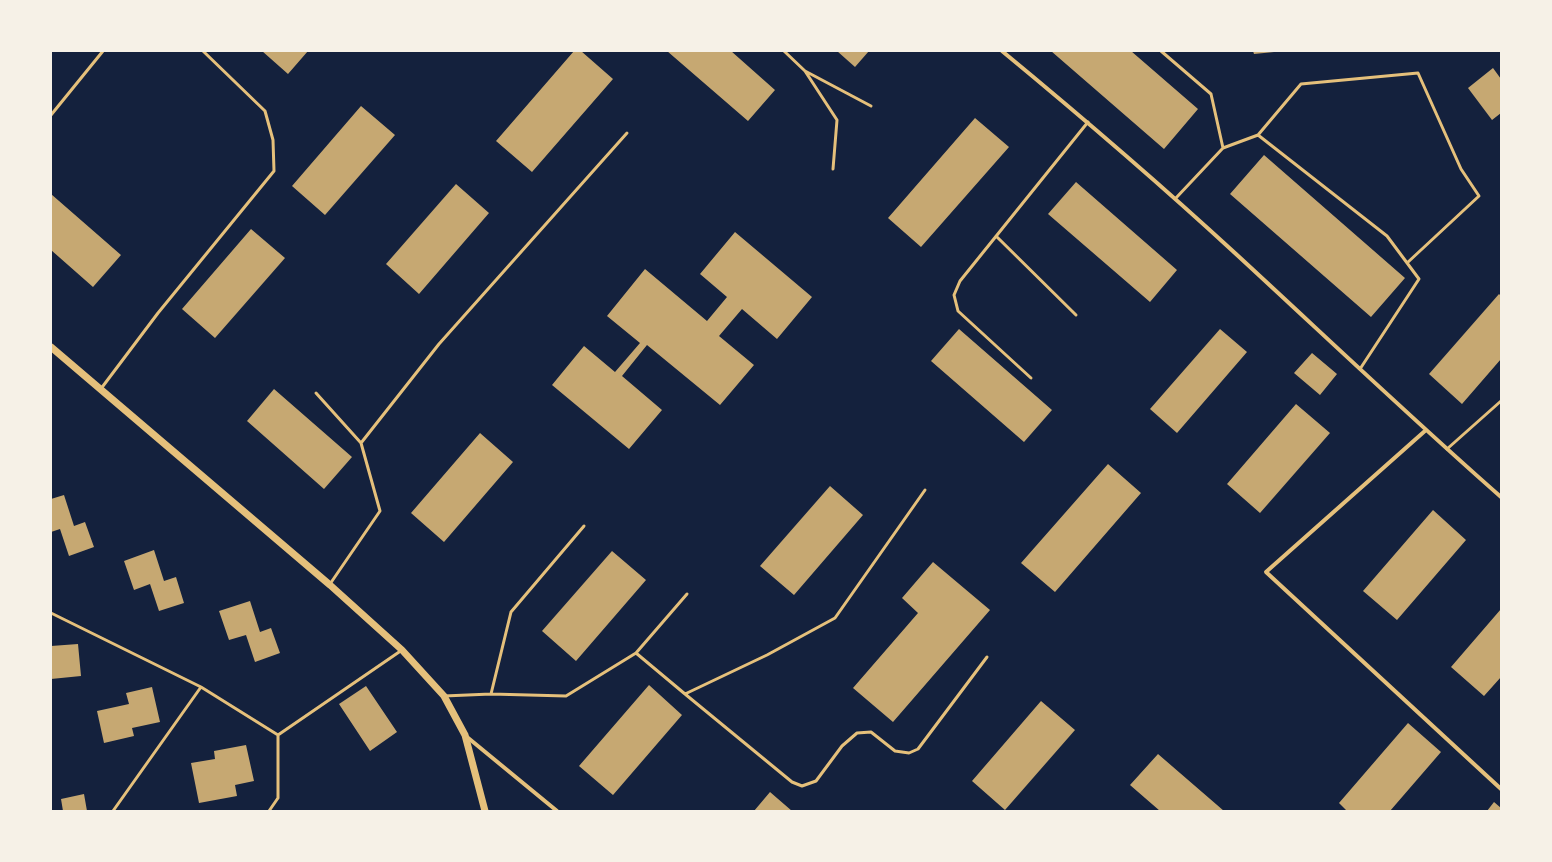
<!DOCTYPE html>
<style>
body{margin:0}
#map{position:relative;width:1552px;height:862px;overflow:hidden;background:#14213d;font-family:Mulish,sans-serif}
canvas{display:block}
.frame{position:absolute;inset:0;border:52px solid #f6f1e7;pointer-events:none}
</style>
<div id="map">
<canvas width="1552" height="862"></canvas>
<div class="frame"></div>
</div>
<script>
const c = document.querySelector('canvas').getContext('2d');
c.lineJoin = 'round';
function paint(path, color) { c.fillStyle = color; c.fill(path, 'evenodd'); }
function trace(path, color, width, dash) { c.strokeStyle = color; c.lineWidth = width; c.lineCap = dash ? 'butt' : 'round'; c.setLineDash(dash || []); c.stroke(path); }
const building = new Path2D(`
 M262,51H308L288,74Z
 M574,51H581L613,79L532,172L496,141Z
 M667,51H731L775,90L748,121Z
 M837,51H869L855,67Z
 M1051,51H1131L1198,109L1164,149Z
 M1253,51H1274V52L1254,54Z
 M1493,68L1501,79V113L1492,120L1468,88Z
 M361,106L395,135L325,215L292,186Z
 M975,118L1009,147L921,247L888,218Z
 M1264,155L1405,278L1371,317L1230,194Z
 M1076,182L1177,270L1150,302L1048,214Z
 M456,184L489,213L419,294L386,264Z
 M51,194L121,255L93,287L51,250Z
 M251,229L285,258L215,338L182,309Z
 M735,232L812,297L777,339L742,309L719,336L754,365L720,405L647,345L622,376L662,410L629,449L552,385L584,346L615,372L640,343L607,316L645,269L707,321L727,297L700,274Z
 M1499,294L1501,296V359L1462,404L1429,374Z
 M959,329L1052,410L1024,442L931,361Z
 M1220,329L1247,352L1177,433L1150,409Z
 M1312,353L1337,374L1320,395L1294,373Z
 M274,389L352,457L324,489L247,421Z
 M1296,404L1330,433L1260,513L1227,484Z
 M480,433L513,462L444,542L411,513Z
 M1108,464L1141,493L1055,592L1021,563Z
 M830,486L863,515L794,595L760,566Z
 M64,495L74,526L85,522L94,547L69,556L60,529L51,532V499Z
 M1433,510L1466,540L1397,620L1363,591Z
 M154,550L164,581L176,577L184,603L159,611L150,584L134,590L124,561Z
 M612,551L646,580L576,661L542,631Z
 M933,562L990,610L893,722L853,688L918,613L902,598Z
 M250,601L260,632L271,628L280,653L255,662L246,635L229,640L219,611Z
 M1501,609V677L1484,696L1451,667Z
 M78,644L81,676L51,679V646Z
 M649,685L682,715L613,795L579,766Z
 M366,686L397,732L370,751L339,704Z
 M152,687L160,722L132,728L134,736L104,743L97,711L129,704L126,693Z
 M1041,701L1075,730L1005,810L972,781Z
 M1408,723L1441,752L1390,811H1347L1339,803Z
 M246,745L254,781L235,785L237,796L199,803L191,763L215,759L214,751Z
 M1158,754L1224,811H1160L1130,785Z
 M770,792L792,811H754Z
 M84,794L87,811H63L61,799Z
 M1494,802L1501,808V811H1487Z`);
const service = new Path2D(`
 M784,51L805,71L871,106
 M1161,51L1211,94L1223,148
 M805,71L837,120L833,169
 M51,115L103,51
 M1258,135L1301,84L1418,73L1461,169L1479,196L1407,263
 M1175,199L1223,148L1258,135L1387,236L1419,279L1360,369
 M996,236L1076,315
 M1031,378L958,311L954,295L960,281L1088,122
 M100,390L158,313L274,171L273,140L265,111L203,51
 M316,393L361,443L380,511L330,584
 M361,443L439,344L627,133
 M1447,449L1501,401
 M51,613L201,687L278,735L402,650
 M636,653L687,594
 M491,694L511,612L584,526
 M685,694L792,782L802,786L816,781L842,746L857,733L871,732L895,751L909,753L918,749L987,657
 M444,696L491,694L566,696L636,653L685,694L767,655L835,618L925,490
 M113,811L201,687
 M269,811L278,798V735`);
const minor = new Path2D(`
 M1002,51C1082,117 1160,184 1236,254C1324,335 1411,418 1501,497
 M1426,430L1266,572L1501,789
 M467,737L557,811`);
const tertiary = new Path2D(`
 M51,347L330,585L402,650L444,696L465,735L485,811`);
paint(building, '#c6a872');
trace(service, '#e5c07b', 3);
trace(minor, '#e5c07b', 4);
trace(tertiary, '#e5c07b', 7);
</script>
